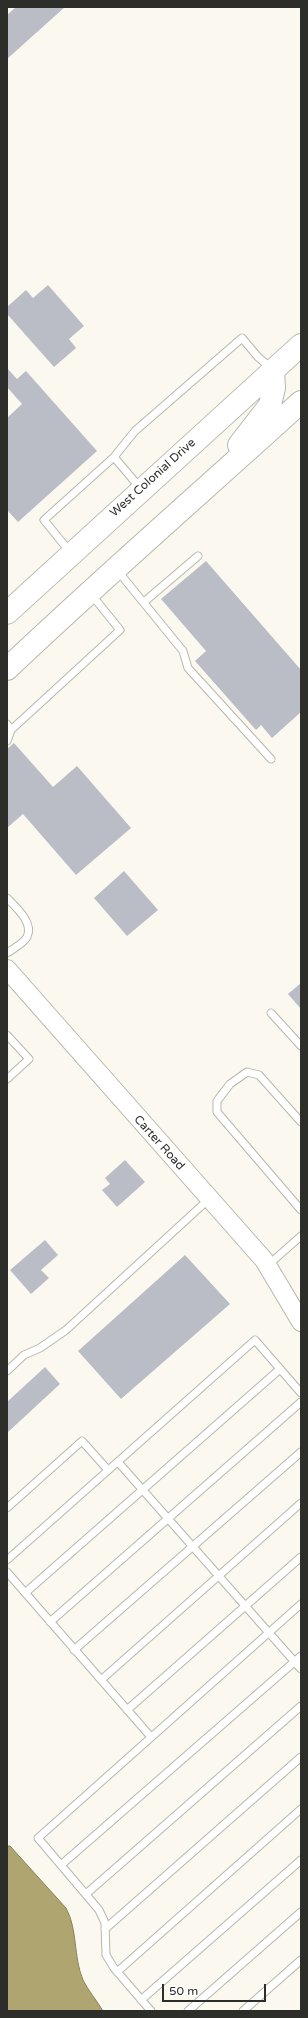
<!DOCTYPE html>
<style>
body{margin:0}
#map{position:relative;width:308px;height:2018px;overflow:hidden;background:#fbf9ef;font-family:"Varela Round",sans-serif}
canvas{display:block}
.frame{position:absolute;inset:0;border:8px solid #2d2d29;pointer-events:none}
.scale{position:absolute;left:162px;top:1984px;width:104px;height:18px;box-sizing:border-box;border:2px solid #2d2d29;border-top:0;padding-left:5px;font-size:12px;line-height:14px;white-space:nowrap;color:#2d2d29;-webkit-text-stroke:3px #fff;paint-order:stroke}
</style>
<div id="map">
<canvas width="308" height="2018"></canvas>
<div class="frame"></div>
<div class="scale">50 m</div>
</div>
<script>
const c = document.querySelector('canvas').getContext('2d');
c.lineJoin = 'round';
function paint(path, color) { c.fillStyle = color; c.fill(path, 'evenodd'); }
function trace(path, color, width, dash) { c.strokeStyle = color; c.lineWidth = width; c.lineCap = dash ? 'butt' : 'round'; c.setLineDash(dash || []); c.stroke(path); }
function label(font, color, halo, rows, align = 'center') {
  c.font = font + ' "Varela Round",sans-serif'; c.lineWidth = 3; c.setLineDash([]); c.textBaseline = 'middle'; c.strokeStyle = halo; c.fillStyle = color; for (const [text, x, y, turn = 0] of rows) {
    c.save(); c.translate(x, y); c.rotate((+turn || 0) * Math.PI / 180); c.textAlign = isNaN(turn) ? turn : align; if (halo) c.strokeText(text, 0, 0); c.fillText(text, 0, 0); c.restore();
  }
}
const water = new Path2D(`
 M7,1846H10L66,1908C78,1930 73,1956 83,1980C88,1990 97,2001 103,2011H7Z`);
const building = new Path2D(`
 M16,7H65L7,59V15Z
 M48,285L84,326L69,339L76,348L54,367L7,314V307L26,290L33,298Z
 M7,368L17,379L26,371L97,451L18,522L7,510V418L22,404L7,387Z
 M206,561L301,670V712L272,738L261,725L256,730L195,661L206,651L161,599Z
 M14,743L53,787L77,766L131,828L76,875L23,814L7,828V749Z
 M124,871L158,910L127,936L94,898Z
 M301,983V1009L288,994Z
 M125,1160L145,1182L117,1207L102,1190L110,1184L105,1178Z
 M45,1240L58,1255L41,1270L49,1278L31,1294L10,1270Z
 M185,1255L230,1304L121,1399L78,1351Z
 M45,1367L60,1384L7,1433V1402Z`);
const service = new Path2D(`
 M114,457L135,431L242,338L258,357L271,368
 M70,552L44,520L114,457L141,489
 M117,570L183,651L188,668L271,759
 M144,602L198,556
 M7,724L11,730L7,741
 M11,730L120,630L91,594
 M7,898C16,907 34,923 27,937C24,943 13,949 7,953
 M271,1013L301,1046
 M7,1035L29,1059L7,1079
 M301,1122L259,1075L247,1072L230,1084L217,1101V1112L301,1210
 M267,1266L301,1236
 M7,1371L24,1355L40,1348L66,1330L209,1199
 M118,1462L301,1669
 M7,1508L82,1441L108,1470
 M7,1560L255,1340L301,1393
 M7,1572L151,1737
 M25,1593L280,1369
 M50,1622L301,1402
 M74,1650L301,1452
 M101,1680L301,1503
 M127,1710L301,1557
 M61,1865L301,1656
 M86,1894L301,1706
 M105,1929L301,1757
 M117,1972L301,1809
 M141,2000L301,1860
 M151,2011L114,1968L106,1955L105,1923L99,1910L38,1838L301,1604
 M188,2011L301,1912
 M243,2011L301,1960`);
const tertiary = new Path2D(`
 M7,969L264,1260L301,1322`);
const trunk = new Path2D(`
 M239,445L270,405L274,388L273,370
 M7,613L301,345
 M7,669C103,578 203,491 301,402`);
const streetNames = [
 ["West Colonial Drive",153,478,-42],
 ["Carter Road",159,1143,48]
];
paint(water, '#aea571');
trace(water, '#87815b', 1);
paint(building, '#babcc6');
trace(service, '#b8b7ad', 9);
trace(tertiary, '#b8b7ad', 20);
trace(trunk, '#b8b7ad', 24);
trace(service, '#fff', 7);
trace(tertiary, '#fff', 18);
trace(trunk, '#fff', 22);
label('12px', '#2d2d29', '#fff', streetNames);
</script>
